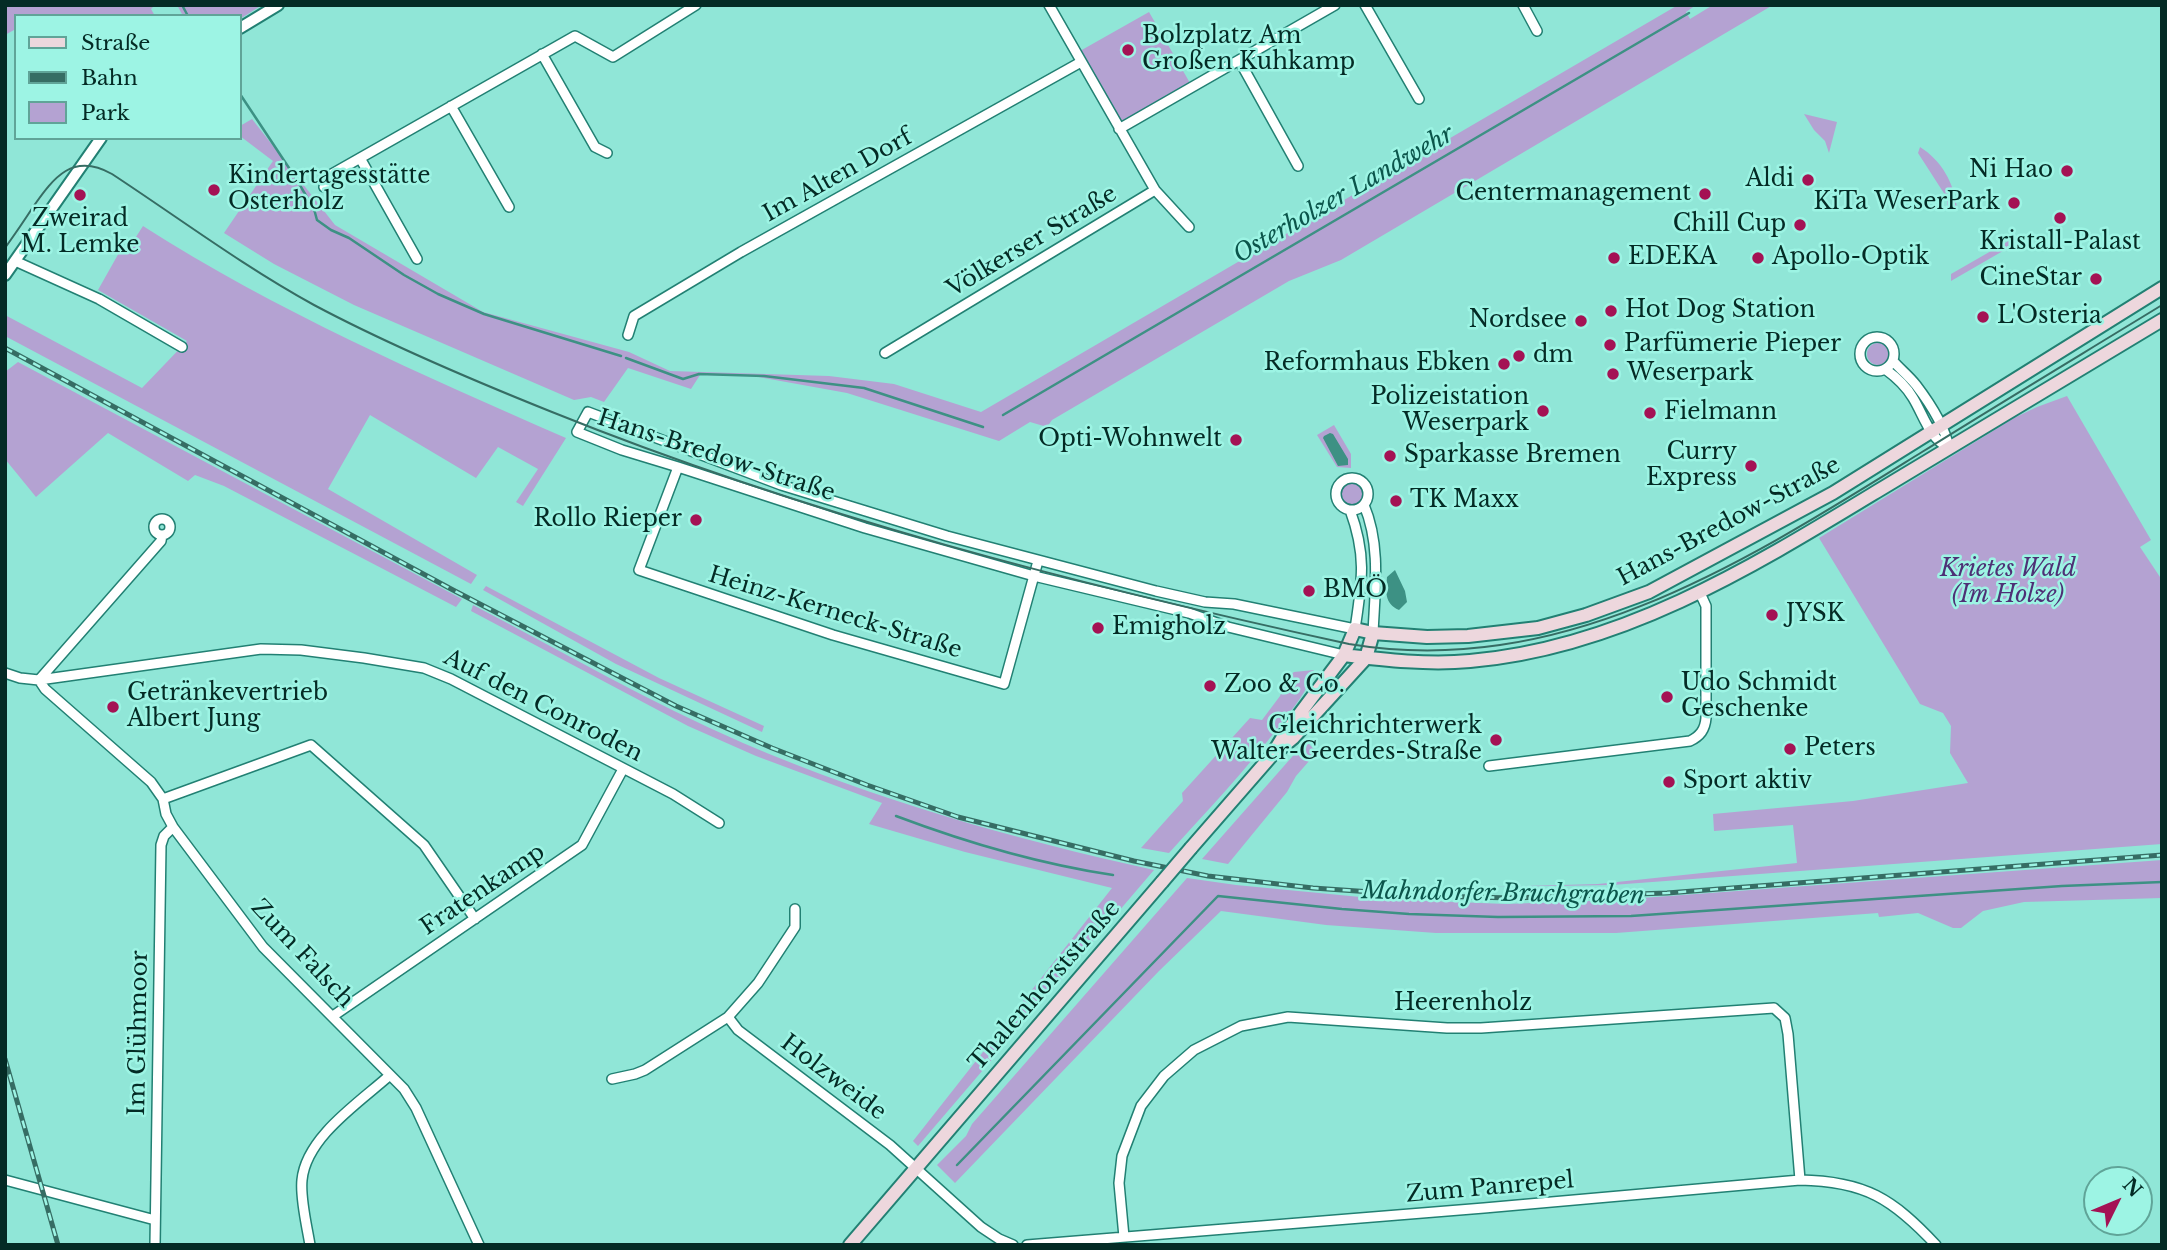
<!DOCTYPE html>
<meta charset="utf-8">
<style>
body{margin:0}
#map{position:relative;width:2167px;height:1250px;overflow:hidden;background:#90e6d7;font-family:"Libre Baskerville",serif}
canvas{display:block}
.frame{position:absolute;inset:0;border:7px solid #042b25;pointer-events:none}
.legend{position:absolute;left:14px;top:14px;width:228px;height:126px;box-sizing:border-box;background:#9df4e4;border:2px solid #60a498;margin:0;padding:9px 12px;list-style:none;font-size:21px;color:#042b25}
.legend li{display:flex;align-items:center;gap:14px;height:35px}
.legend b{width:35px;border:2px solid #60a498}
.north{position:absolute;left:2083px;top:1166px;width:70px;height:70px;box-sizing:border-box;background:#9df4e4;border:2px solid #60a498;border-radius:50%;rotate:47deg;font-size:19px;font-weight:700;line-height:28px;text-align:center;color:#042b25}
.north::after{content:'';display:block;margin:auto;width:24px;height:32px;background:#a41254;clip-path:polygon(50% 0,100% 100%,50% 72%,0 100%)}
</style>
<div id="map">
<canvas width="2167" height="1250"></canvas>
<div class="frame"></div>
<ul class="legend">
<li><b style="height:9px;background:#edd7dd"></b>Straße</li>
<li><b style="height:9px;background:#366d64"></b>Bahn</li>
<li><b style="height:19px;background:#b4a2d2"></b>Park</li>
</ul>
<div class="north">N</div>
</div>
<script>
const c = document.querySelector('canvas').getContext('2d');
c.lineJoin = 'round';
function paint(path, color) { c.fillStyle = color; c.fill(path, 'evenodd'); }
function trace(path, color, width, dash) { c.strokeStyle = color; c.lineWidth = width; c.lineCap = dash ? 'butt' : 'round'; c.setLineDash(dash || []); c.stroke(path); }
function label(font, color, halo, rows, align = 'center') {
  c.font = font + ' "Libre Baskerville",serif'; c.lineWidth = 5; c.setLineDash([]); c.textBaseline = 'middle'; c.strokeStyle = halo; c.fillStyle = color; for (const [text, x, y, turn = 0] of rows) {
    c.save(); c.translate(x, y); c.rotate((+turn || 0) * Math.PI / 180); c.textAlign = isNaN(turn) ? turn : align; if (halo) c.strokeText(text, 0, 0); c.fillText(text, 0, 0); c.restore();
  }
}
const green = new Path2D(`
 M5,5H155L151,9L155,16H16V32L14,30L5,35Z
 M177,5H262L240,19V16H183Z
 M1678,5H1696L1686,12L1690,19L1713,5H1773L1341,260L1289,281L1052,420L1047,427L1030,422L999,441L847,393L753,376L700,375L691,389L628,368L604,402L591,397L574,400L354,305L274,264L224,233L273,161L240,136V126L252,119L335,225L483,312L629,352L670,371L829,376L894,384L981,412Z
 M1149,12L1190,83L1121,122L1080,51Z
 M1804,114L1837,122L1829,153L1825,141L1814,130Z
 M1920,147C1942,161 1954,183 1957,208L1947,206V198L1918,153Z
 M143,226C276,311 422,375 566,438L523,506L516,502L538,469L498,447L476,478L370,415L328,489L477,575L471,584L5,336V315L142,388L187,341L98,290L120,251L125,254Z
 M2012,239L2015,244L1951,281V274Z
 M1867 354a11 11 0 1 1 22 0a11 11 0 1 1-22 0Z
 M18,362L462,599L456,607L224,486L195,475L188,481L108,433L36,497L5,459V372Z
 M2067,396L2151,540L2140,547L2162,580V844L1612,885L1489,887L1598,884L1797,863L1793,825L1714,831L1713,814L1853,801L1968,783L1950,753L1951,726L1943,713L1920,704L1819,538L2014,418L2037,407Z
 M1334,425L1351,454V468L1337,467L1317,435Z
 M1341 494a11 11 0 1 1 22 0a11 11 0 1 1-22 0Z
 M486,586L659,678L764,726L762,732L616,664L483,590Z
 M473,605C563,652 651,703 743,743C876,800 1013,839 1154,870L918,1146L913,1141L1112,888L965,852L869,824L882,803L756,756L688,726L471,611Z
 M1314,670C1308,691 1293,708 1280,725C1246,770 1207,811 1169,853L1141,848L1183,801L1182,793L1250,718L1262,720L1280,696L1287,678L1294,672Z
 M1306,741L1317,752L1296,776L1287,792L1228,864L1202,859Z
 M2162,860V898L2024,902L1983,911L1961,928H1953L1918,913L1879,917L1878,913L1616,933H1436L1326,925L1221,911L1159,971L955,1183L937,1165L966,1136L972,1124L1187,878L1236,885L1381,899L1506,904L1614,900Z`);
const water = new Path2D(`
 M1330,433L1333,434L1348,459V465L1338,466L1323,438L1324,436Z
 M1395,570L1405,591L1407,602L1399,610C1384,603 1386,592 1387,577Z`);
const stream = new Path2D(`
 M182,5L188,16
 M240,94L295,177L314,209L317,220L331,230L349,238L404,275L438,294L484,314L621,356
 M626,358L683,379L699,374L764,376L864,388L983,427
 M1003,415L1689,13
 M896,816C965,842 1039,864 1113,875
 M957,1165L1218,896L1342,909L1409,914L1498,917L1631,916L2062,886L2162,882`);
const minor = new Path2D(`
 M1049,5L1155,190L1189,227
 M1365,5L1419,99
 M1523,5L1537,31
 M542,54L595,147L607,153
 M1239,60L1298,166
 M451,106L509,207
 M1119,129L1335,5
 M360,158L417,259
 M324,187L332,174L575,36L613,57L696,5
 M15,261L99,299L182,347
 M628,335L634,316L741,252L1081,62
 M1860 354a17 17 0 1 1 34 0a17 17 0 1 1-34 0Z
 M885,353L1155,190
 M1893,361C1900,369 1909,376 1916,385C1929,402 1945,427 1949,448
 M1885,369C1896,377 1906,386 1913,398C1924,416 1929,438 1949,448
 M678,467L639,570L833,635L1004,684L1038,561
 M1336 494a16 16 0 1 1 32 0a16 16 0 1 1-32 0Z
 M1364,505C1381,545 1375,590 1373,633
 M154 527a8 8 0 1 1 16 0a8 8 0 1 1-16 0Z
 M1344,655L1228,627L1189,613L1034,576L865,528L678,467L622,450L577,432L588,412L781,485L947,536L1156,591L1205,602L1234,604L1355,629C1362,582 1367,556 1350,510
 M5,673L20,678L39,680L261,649L301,650L364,658L424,668L451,679L673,794L719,823
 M39,680L45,689L151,782L163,799L166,814L173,827L263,947L404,1089L416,1108L479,1245
 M39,680L161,541L162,535
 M1489,766L1690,741C1700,736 1705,730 1706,718V606L1700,593
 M163,799L311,745L424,845L475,919
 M333,1016L582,845L623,769
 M728,1017L738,1030L890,1145L981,1227L999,1239L1013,1245
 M612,1079L635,1074L645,1070L728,1017L758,983L795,927V909
 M5,1180L155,1220
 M1124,1237L1119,1183L1122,1156L1141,1106L1164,1076L1194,1050L1241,1026L1288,1017L1447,1028H1481L1774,1008L1785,1018L1788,1034L1800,1180
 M155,1245L161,845L164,836L173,827
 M310,1245C307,1226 300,1199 302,1180C306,1137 360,1102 390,1075
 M1027,1245L1484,1208L1800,1180C1865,1181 1893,1199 1936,1245`);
const tertiary = new Path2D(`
 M240,28L278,5
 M5,275L101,138`);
const secondary = new Path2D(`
 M1344,655C1385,660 1429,665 1470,661C1622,648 1754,566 1881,489C1975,433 2068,376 2162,320
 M1281,748L1293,738L1366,658L1373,633
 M1191,848L1272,755L1286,732L1344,655L1355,629L1373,633L1427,637L1468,636L1538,628L1586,615L1649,592L1833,493L2162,288
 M850,1245L1162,882`);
const tram = new Path2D(`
 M5,248C15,234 24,221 33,207C54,177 73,152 112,174C179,218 243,266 314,305C391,346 472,380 552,412C810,516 1078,585 1349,644C1564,680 1748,560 1922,452C2002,402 2082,354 2162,305`);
const rail = new Path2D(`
 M5,348L453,590L676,706L772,748L867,785L958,817L1134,861L1208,876L1313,888L1430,896L1512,898L1667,893L2162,855
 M5,1059L58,1245`);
const secondaryBridge = new Path2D(`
 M1162,882L1191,848`);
const markers = [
 [1128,50,7,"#a41254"],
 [2067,171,7,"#a41254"],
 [1808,180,7,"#a41254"],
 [214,190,7,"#a41254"],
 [1705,194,7,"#a41254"],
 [80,195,7,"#a41254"],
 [2014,203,7,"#a41254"],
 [2060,218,7,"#a41254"],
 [1800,225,7,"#a41254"],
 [1614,258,7,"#a41254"],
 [1758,258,7,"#a41254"],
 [2096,279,7,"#a41254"],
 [1611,311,7,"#a41254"],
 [1983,317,7,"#a41254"],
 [1581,321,7,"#a41254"],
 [1610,345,7,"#a41254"],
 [1519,356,7,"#a41254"],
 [1504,364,7,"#a41254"],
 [1613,374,7,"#a41254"],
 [1543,411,7,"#a41254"],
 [1650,413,7,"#a41254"],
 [1236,440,7,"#a41254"],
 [1390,456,7,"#a41254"],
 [1751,466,7,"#a41254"],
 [1396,501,7,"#a41254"],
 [696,520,7,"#a41254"],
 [1309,591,7,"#a41254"],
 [1772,615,7,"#a41254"],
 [1098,628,7,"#a41254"],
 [1210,686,7,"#a41254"],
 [1667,697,7,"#a41254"],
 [113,707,7,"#a41254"],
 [1496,740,7,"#a41254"],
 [1790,749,7,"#a41254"],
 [1669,782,7,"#a41254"]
];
const poiNames = [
 ["Bolzplatz Am",1142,37],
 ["Großen Kuhkamp",1142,63],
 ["Ni Hao",2053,171,"right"],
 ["Kindertagesstätte",228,177],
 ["Osterholz",228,203],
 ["Aldi",1794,180,"right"],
 ["Centermanagement",1691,194,"right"],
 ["KiTa WeserPark",2000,203,"right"],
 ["Zweirad",80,220,"center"],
 ["M. Lemke",80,246,"center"],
 ["Chill Cup",1786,225,"right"],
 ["Kristall-Palast",2060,243,"center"],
 ["EDEKA",1628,258],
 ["Apollo-Optik",1772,258],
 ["CineStar",2082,279,"right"],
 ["Hot Dog Station",1625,311],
 ["L'Osteria",1997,317],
 ["Nordsee",1567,321,"right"],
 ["Parfümerie Pieper",1624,345],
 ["dm",1533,356],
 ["Reformhaus Ebken",1490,364,"right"],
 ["Weserpark",1627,374],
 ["Polizeistation",1529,398,"right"],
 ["Weserpark",1529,424,"right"],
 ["Fielmann",1664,413],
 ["Opti-Wohnwelt",1222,440,"right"],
 ["Curry",1737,453,"right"],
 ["Express",1737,479,"right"],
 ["Sparkasse Bremen",1404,456],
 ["TK Maxx",1410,501],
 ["Rollo Rieper",682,520,"right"],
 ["BMÖ",1323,591],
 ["JYSK",1786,615],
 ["Emigholz",1112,628],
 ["Udo Schmidt",1681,684],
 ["Geschenke",1681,710],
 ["Zoo & Co.",1224,686],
 ["Getränkevertrieb",127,694],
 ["Albert Jung",127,720],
 ["Gleichrichterwerk",1482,727,"right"],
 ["Walter-Geerdes-Straße",1482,753,"right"],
 ["Peters",1804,749],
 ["Sport aktiv",1683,782]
];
const streetNames = [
 ["Im Alten Dorf",838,176,-29],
 ["Völkerser Straße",1032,242,-31],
 ["Hans-Bredow-Straße",716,456,18],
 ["Hans-Bredow-Straße",1729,522,-28],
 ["Heinz-Kerneck-Straße",835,613,17],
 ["Auf den Conroden",543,706,27],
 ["Fratenkamp",483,890,-34],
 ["Zum Falsch",302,954,47],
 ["Thalenhorststraße",1045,986,-49],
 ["Heerenholz",1463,1004],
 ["Im Glühmoor",139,1033,-89],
 ["Holzweide",833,1078,37],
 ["Zum Panrepel",1490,1188,-5]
];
const parkNames = [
 ["Krietes Wald",2008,570],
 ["(Im Holze)",2008,596]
];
const waterNames = [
 ["Osterholzer Landwehr",1344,195,-30],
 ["Mahndorfer Bruchgraben",1503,894,1]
];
paint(green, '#b4a2d2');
paint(water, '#3d9184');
trace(stream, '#3d9184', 2.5);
trace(minor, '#228073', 12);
trace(tertiary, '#228073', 14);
trace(secondary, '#228073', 16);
trace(minor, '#fff', 9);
trace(tertiary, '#fff', 10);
trace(secondary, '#edd7dd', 12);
trace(tram, '#366d64', 2);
trace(rail, '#366d64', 5);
trace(rail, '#9df4e4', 2.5, [8]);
trace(secondaryBridge, '#228073', 16, []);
trace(secondaryBridge, '#edd7dd', 12);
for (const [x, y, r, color] of markers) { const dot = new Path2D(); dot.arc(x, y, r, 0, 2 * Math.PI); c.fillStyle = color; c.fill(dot); trace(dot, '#9df4e4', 2.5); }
label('23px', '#042b25', '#9df4e4', poiNames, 'left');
label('23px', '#042b25', '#9df4e4', streetNames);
label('italic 23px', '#4e3075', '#9df4e4', parkNames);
label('italic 24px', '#0b554b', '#9df4e4', waterNames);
</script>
